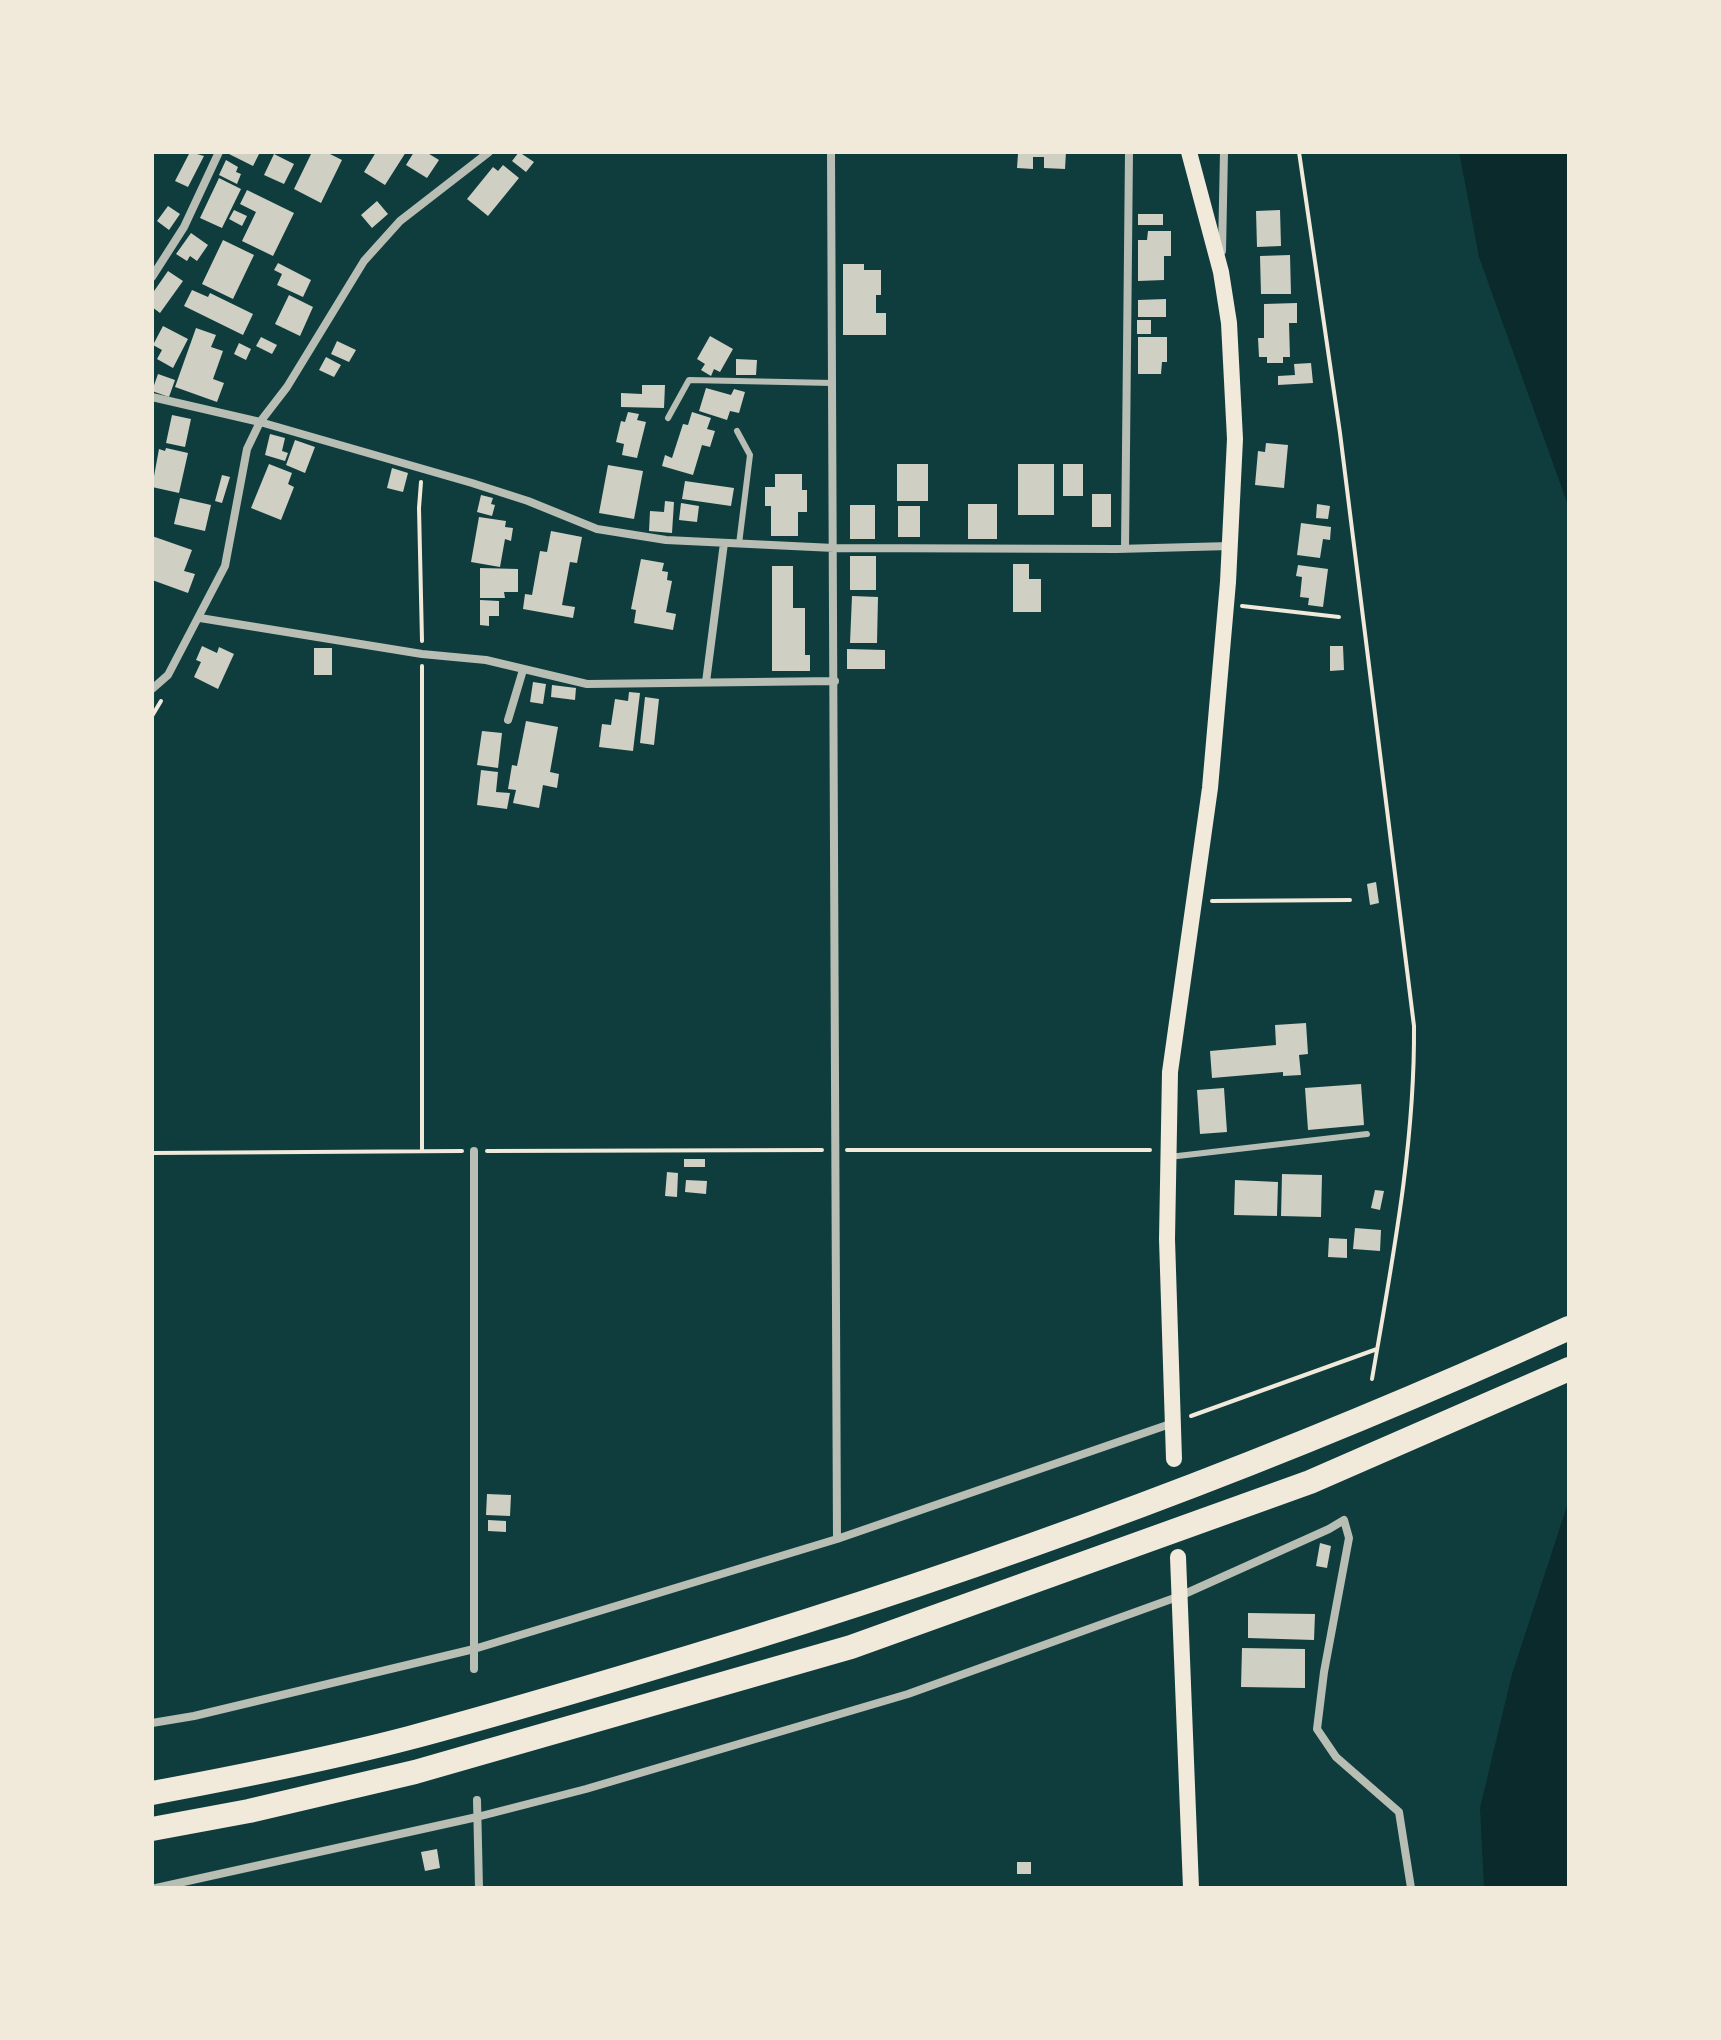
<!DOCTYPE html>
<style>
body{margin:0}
#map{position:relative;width:1721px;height:2040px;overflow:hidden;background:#0f3d3e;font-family:"PT Sans",sans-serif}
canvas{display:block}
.frame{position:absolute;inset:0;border:154px solid #f1e9da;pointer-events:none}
</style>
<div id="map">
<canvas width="1721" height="2040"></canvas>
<div class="frame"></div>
</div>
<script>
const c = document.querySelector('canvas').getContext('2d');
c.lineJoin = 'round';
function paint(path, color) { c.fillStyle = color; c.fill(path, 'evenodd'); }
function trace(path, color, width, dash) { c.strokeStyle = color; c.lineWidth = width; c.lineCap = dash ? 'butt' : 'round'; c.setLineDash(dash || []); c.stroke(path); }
const water = new Path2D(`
 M1459,152H1569V508L1479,257Z
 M1569,1500V1888H1484L1480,1808L1512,1674Z`);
const building = new Path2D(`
 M190,152L204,156L188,187L175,181Z
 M230,152H260L253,166L229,154Z
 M312,152H326L342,160L321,203L294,189Z
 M376,152H406L385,185L364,172Z
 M414,152H426L439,160L427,178L406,165Z
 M519,152L534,162L526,172L512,161Z
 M1026,152H1066L1065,169L1044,168V157H1033V169L1017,168L1018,154Z
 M274,154L294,164L284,184L264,175Z
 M226,160L238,167L236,172L241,174L237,184L219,175Z
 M503,165L519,178L488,216L467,199L493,167L498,171Z
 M219,178L241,189L222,228L200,218Z
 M247,190L294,213L273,256L242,241L256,212L240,204Z
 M377,201L388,214L372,228L361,215Z
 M168,206L180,214L169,230L157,221Z
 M234,210L247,216L242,226L229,219Z
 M1280,210L1281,246L1257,247L1256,211Z
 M1138,214H1163V225H1138Z
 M1148,231H1171V256H1164V280L1138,281V240H1147Z
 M191,233L208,245L197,261L190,256L187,261L176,254Z
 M223,240L254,255L233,299L202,284Z
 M1290,255L1291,294H1261L1260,256Z
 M278,263L311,280L303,297L277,285L282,274L274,270Z
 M843,264H864V270H881V295H876V313H886V335H843Z
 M168,271L183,281L160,313L152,307V294Z
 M192,290L208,297L210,293L253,314L243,335L184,306Z
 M289,295L313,307L300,336L275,324Z
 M1166,299V317H1138V300Z
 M1297,303V323H1289L1290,357H1283V363H1267V357H1259L1258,338H1264V304Z
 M1137,320H1151V334H1137Z
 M163,326L188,339L173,368L157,359L162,350L153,345Z
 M196,328L216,335L211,347L223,351L213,379L224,383L217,402L175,387Z
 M710,336L733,349L720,372L714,369L711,376L701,370L705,364L697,359Z
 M261,337L277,345L272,354L256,346Z
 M1138,337H1167V362H1162L1161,374H1138Z
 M337,341L356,350L349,362L331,354Z
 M239,343L251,349L246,360L234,354Z
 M326,357L341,365L334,377L319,370Z
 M736,359L757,360L756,375H736Z
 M1311,363L1313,383L1278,385V376L1295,375L1294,364Z
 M158,374L175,380L169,397L152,391Z
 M642,385H665L664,408L621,407V393L642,394Z
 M706,388L731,395L734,389L745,392L739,413L730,411L727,420L699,411Z
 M628,412L639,414L637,420L646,422L637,458L622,455L624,444L616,442L621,421L625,422Z
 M692,412L711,418L707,429L715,431L710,447L702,445L693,475L662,466L665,455L672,458L683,424L688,425Z
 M172,415L191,419L185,447L166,443Z
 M270,434L285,438L282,451L288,453L285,461L265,455Z
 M295,440L315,447L305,473L286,465Z
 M1266,443L1288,445L1284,488L1255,485L1258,451L1265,452Z
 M166,448L188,453L179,493L152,487L159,449L165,451Z
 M269,464L292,473L288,484L294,487L281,520L251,508Z
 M897,464H928V501H897Z
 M1018,464H1054V515H1018Z
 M1063,464H1083V496H1063Z
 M608,465L643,471L634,519L599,513Z
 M392,468L408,473L403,492L387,488Z
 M775,474H802V490H807V512H798V536H771V506H765V487H775Z
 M222,475L230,477L222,503L215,501Z
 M685,481L734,488L731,506L682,499Z
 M1092,494H1111V527H1092Z
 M481,495L493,498L491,504L495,505L492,516L477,512Z
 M180,498L211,505L205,531L174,524Z
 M665,501L674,502L672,533L649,531L650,511L664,512Z
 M681,503L699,506L697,522L679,520Z
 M968,504H997V539H968Z
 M1317,504L1330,506L1328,519L1316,518Z
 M850,505H875V539H850Z
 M898,506H920V537H898Z
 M479,517L506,521L505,527L513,528L511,541L505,539L500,567L471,562Z
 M1301,523L1331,527L1330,540L1323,539L1320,558L1297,555Z
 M551,531L582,537L577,563L570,562L562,605L575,607L573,618L523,609L525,594L532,595L540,551L547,552Z
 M152,536L192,550L184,571L195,574L188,593L152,580Z
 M850,556H876V590H850Z
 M641,559L664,563L662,571L668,572L667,580L672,581L666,612L676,614L673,630L634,623L636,610L631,609Z
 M1013,564H1029V579H1041V612H1013Z
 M1298,565L1328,569L1323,607L1308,605L1309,598L1300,597L1302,577L1296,576Z
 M772,566H793V608H805V655H810V671H772Z
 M480,568L518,569V592H504L505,598H480Z
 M852,596L878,597L877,643H850Z
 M480,600L499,601V616H489V626L480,625Z
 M202,646L217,653L219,647L234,654L218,689L194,677L201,662L196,660Z
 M1330,646H1343L1344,670L1330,671Z
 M314,648H332V675H314Z
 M847,649L885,650V669H847Z
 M533,682L546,684L543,704L530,702Z
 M552,685L576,688L575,700L551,697Z
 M629,692L640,693L633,751L599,747L602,724L611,725L615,699L628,701Z
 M645,697L659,699L654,745L640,743Z
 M526,721L558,727L550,772L559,774L557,788L543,785L539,808L513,803L516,790L508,789L512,765L517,766Z
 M482,731L502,733L498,768L477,765Z
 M481,770L498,772L496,792L510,793L507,809L477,805Z
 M1376,882L1379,903L1370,905L1367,884Z
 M1306,1023L1308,1054L1299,1055L1301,1075L1283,1076V1072L1212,1078L1210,1051L1276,1045L1275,1025Z
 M1361,1084L1364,1125L1308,1130L1305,1088Z
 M1224,1088L1227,1132L1200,1134L1197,1090Z
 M684,1159H705V1167H684Z
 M667,1172L678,1173L677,1197L665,1196Z
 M1282,1174L1322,1175L1321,1217L1281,1216Z
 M686,1180L707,1181L706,1194L685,1192Z
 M1235,1180L1278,1182L1277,1216L1234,1215Z
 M1375,1190L1384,1191L1380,1210L1371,1208Z
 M1355,1228L1381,1230L1380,1251L1353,1249Z
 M1329,1238L1347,1239V1258L1328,1257Z
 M487,1494L511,1495L510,1516L486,1515Z
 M488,1520L506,1521V1532L488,1531Z
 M1320,1543L1331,1546L1327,1568L1316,1566Z
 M1248,1613L1315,1614L1314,1640L1248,1638Z
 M1242,1648L1305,1649V1688L1241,1687Z
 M437,1849L440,1868L425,1871L421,1852Z
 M1017,1862H1031V1874H1017Z`);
const path = new Path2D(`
 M1299,152L1340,433L1414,1026C1415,1145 1392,1262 1372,1379
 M421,482L419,508L422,641
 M1242,606L1339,617
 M152,716L161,701
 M1212,901L1350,900
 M847,1150H1150
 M422,1151V666
 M487,1151L822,1150
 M152,1153L462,1151
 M1191,1416L1377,1349`);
const service = new Path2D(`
 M668,418L689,380L833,383
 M737,431L750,455L739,544
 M1169,1157L1367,1134`);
const minor = new Path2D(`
 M831,152L837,1539
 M1222,251L1224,152
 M152,277L184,227L219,152
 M152,397L260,422L472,483L528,501L597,529L666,540L834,548L1117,549L1230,546
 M1125,548L1129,152
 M200,618L422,654L486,660L587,684L835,681
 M706,682L724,543
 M152,689L168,675L225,566L247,449L260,422L287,387L364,261L400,221L489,152
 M508,720L523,670
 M474,1669V1151
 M152,1723L194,1716L474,1649L837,1539L1173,1423
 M477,1800L479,1888
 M156,1888L477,1817L586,1789L908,1694L1180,1596L1329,1529L1344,1520L1349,1538L1324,1672L1317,1729L1336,1757L1399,1812L1411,1888`);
const secondary = new Path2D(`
 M1174,1459L1167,1239L1170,1072L1210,788L1228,582L1235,439L1229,323L1221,272L1189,152
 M1178,1557L1191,1888`);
const motorway = new Path2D(`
 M152,1793C238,1777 325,1760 409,1738C503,1713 597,1685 690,1657C990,1567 1284,1458 1569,1328
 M152,1829L249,1811L415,1772L851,1647L1310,1482L1569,1369`);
paint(water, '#0a2a2b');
paint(building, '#cfcfc3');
trace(path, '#f1e9da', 4);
trace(service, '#b8beb3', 6);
trace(minor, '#b8beb3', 8);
trace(secondary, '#f1e9da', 16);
trace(motorway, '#f1e9da', 24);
</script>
